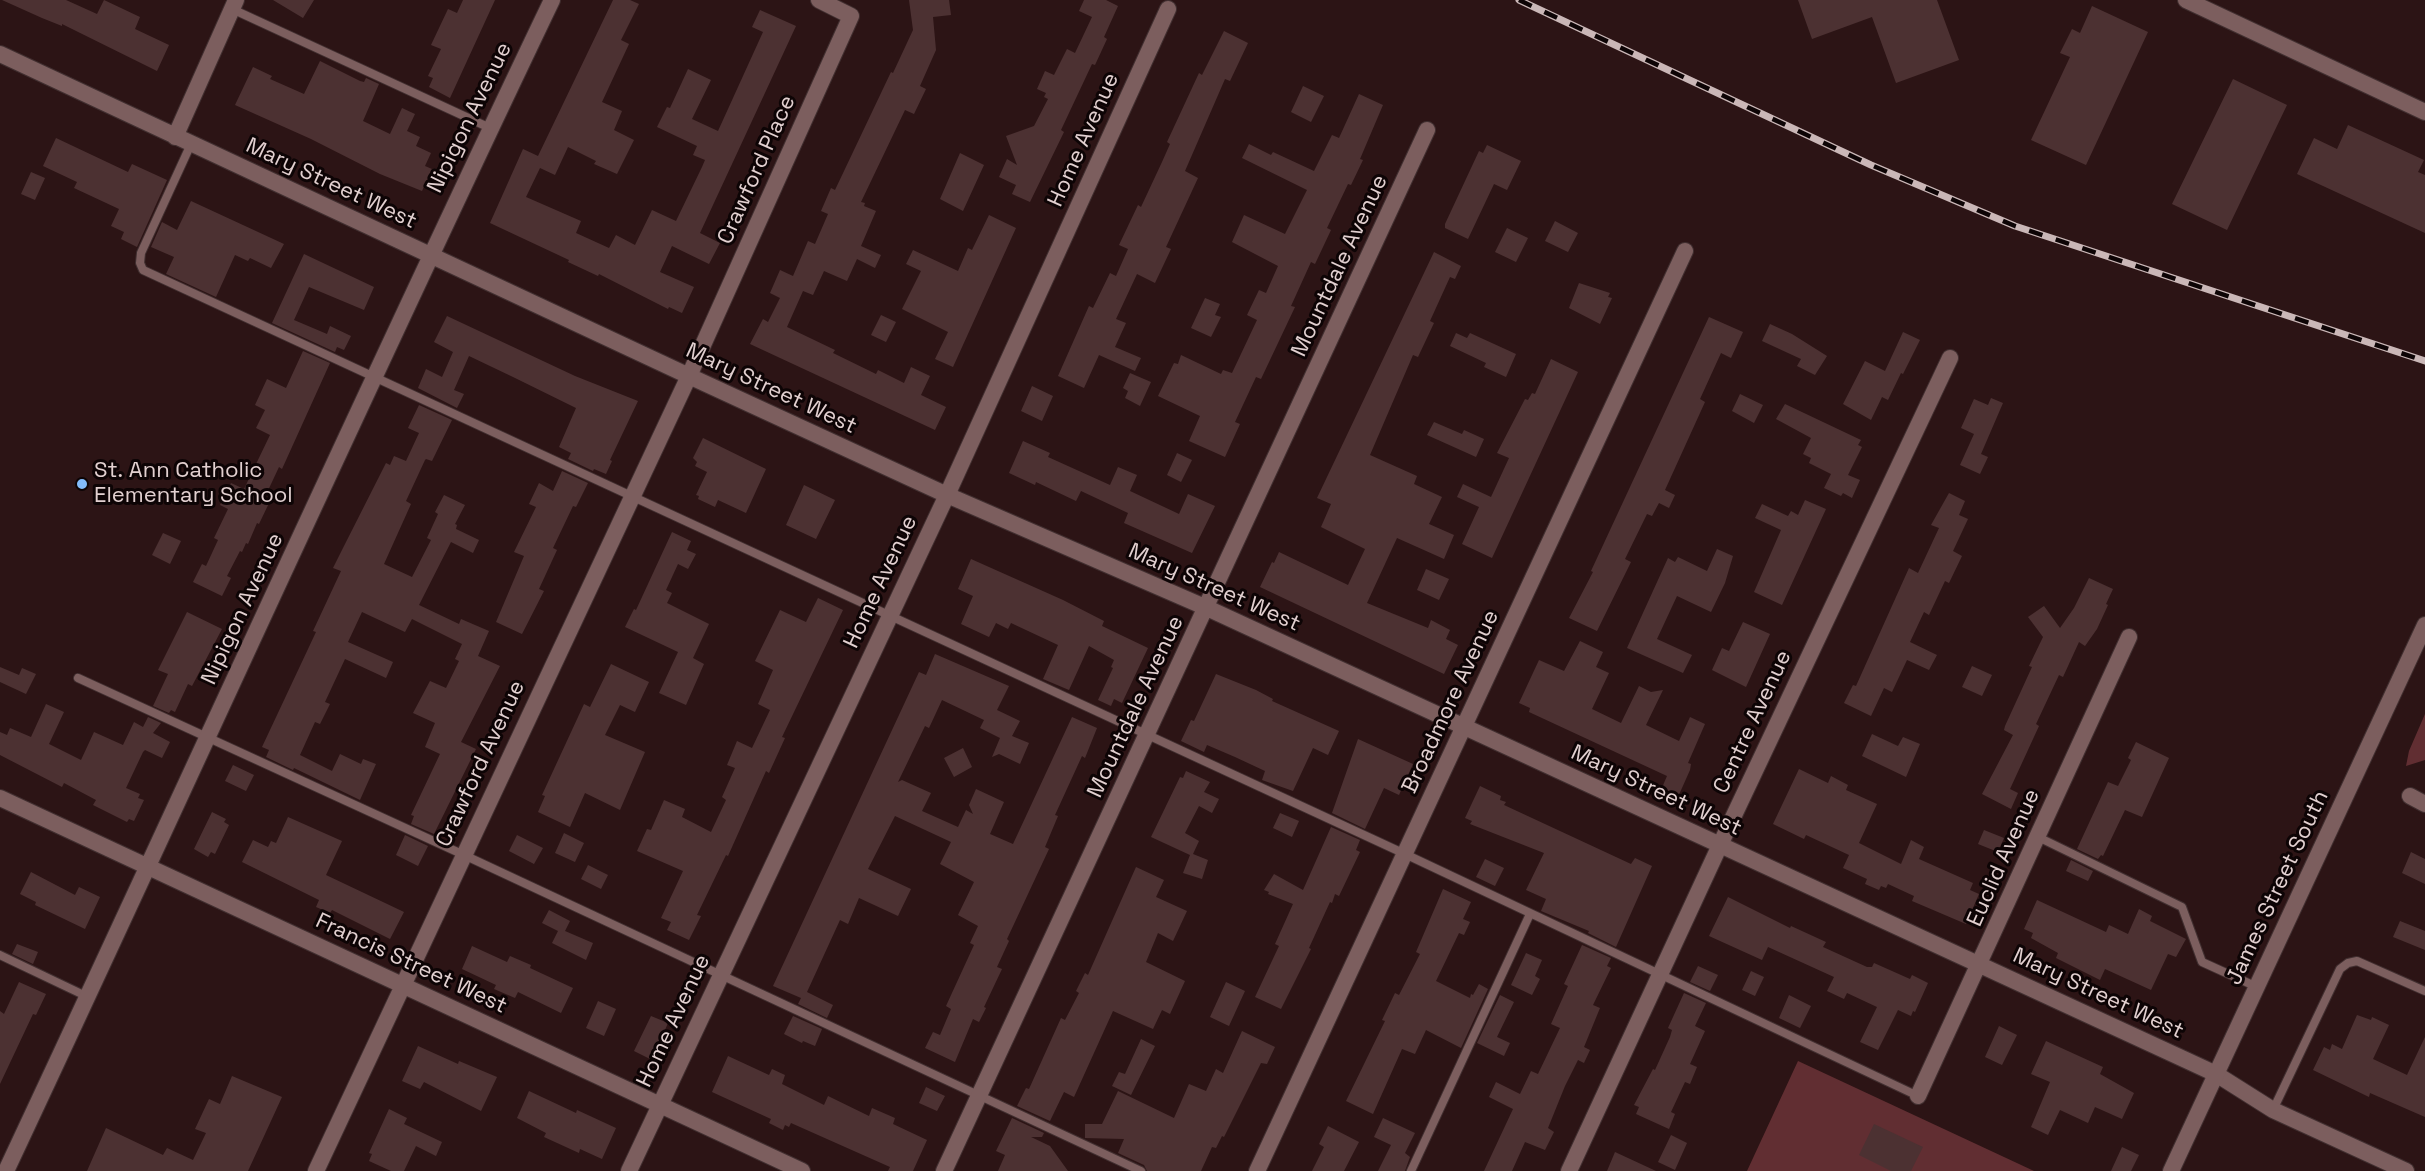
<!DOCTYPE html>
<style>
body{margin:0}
canvas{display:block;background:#2c1415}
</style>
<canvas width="2425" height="1171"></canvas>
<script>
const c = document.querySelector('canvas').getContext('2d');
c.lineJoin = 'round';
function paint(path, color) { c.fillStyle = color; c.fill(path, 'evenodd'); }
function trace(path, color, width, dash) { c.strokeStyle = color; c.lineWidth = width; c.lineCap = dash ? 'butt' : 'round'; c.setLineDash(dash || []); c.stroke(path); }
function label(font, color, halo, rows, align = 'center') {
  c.font = font + ' "Space Grotesk",sans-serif'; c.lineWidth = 6; c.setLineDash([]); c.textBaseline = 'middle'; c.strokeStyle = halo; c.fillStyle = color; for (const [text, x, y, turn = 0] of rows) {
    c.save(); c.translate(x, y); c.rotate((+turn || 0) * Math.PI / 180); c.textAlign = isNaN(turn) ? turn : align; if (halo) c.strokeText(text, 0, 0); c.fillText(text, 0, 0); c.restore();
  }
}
const green = new Path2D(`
 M2425,714V760L2406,766L2409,751Z
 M1798,1061L2034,1171H1747Z`);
const building = new Path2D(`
 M2,0H66L97,14L104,0L140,17L135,29L169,45L157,71L62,24V26L42,18Z
 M273,0H314L303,18Z
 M463,0H495L450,98L429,87L433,78L428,76L441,49L431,45L448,9L457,13Z
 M613,0H630L639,4L621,40L629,44L602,102L622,111L614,130L634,140L617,174L594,164L596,161L568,147L555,175L540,168L526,197L581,221L576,233L609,248L616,235L635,245L652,210L676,221L702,167L705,160L693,155L697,146L657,127L667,107L670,108L688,69L711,80L692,119L718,131L763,32L752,27L760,10L796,26L700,233L720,243L709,264L672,246L660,272L694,287L682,313L669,307L668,309L599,274L598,276L568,262L569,260L490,223L523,149L538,156Z
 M909,0H949L951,15L933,17L936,50L920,86L926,89L914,114L905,110L861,202L865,203L864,206L876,211L861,246L881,255L875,268L857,259L847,281L824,271L813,295L803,291L787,327L835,350L833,353L876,374L878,370L904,383L911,367L930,376L921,395L946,407L935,430L750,344L763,319L768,322L780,298L770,293L780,270L793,276L808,241L815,244L828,214L821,211L831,188L835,190L891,72L893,73L913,30Z
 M1084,0H1106L1118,6L1104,37L1107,39L1095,65L1092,64L1061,130L1064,132L1030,202L1012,194L1016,185L999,177L1007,159L1017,165L1006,136L1034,126L1048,99L1044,97L1046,93L1037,89L1045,71L1054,75L1067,49L1075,53L1092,17L1079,11Z
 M1798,0H1937L1959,60L1896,83L1872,17L1812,39Z
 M2092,6L2148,32L2086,165L2031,140L2070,57L2060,53L2072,29L2080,33Z
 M1224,31L1248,43L1230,81L1225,79L1185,171L1198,178L1166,247L1171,249L1155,283L1137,274L1116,319L1126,323L1115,347L1141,358L1135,371L1099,355L1084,388L1058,376L1089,306L1093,308L1110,273L1116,276L1128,249L1119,245L1138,205L1141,207L1162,162L1170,144L1167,142L1199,73L1202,75Z
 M320,61L360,81L364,82L366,78L379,84L363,121L390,134L402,108L415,114L407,131L420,137L416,146L431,153L425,166L432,169L422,191L380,174L311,139L235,105L253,67L272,76L270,79L304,94Z
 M2233,79L2287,105L2227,230L2172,204Z
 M1303,86L1324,96L1311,122L1291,112Z
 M1359,94L1383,105L1360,159L1363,160L1351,185L1348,184L1327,228L1331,230L1315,264L1311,262L1291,306L1295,307L1261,379L1256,377L1235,422L1240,424L1225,457L1189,441L1200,416L1158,396L1174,363L1178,364L1181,355L1221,374L1223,370L1232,373L1257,320L1247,315L1259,290L1266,293L1278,266L1232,242L1244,215L1285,234L1307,190L1242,158L1249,144L1271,155L1273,152L1314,171L1332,135L1339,138Z
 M2348,125L2424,160L2418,172L2425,175V233L2297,174L2314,138L2337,149Z
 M56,138L128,172L132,164L167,180L137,247L121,239L124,232L111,226L119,209L74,188L77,182L43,166Z
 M1487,145L1521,161L1507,190L1494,184L1468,239L1445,228V224L1479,151L1483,153Z
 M960,153L984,165L963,211L940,199Z
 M31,172L45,178L35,200L21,194Z
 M191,201L284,244L271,268L250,258L248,261L235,255L216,297L166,274L174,257L151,247L162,222L177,230Z
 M989,215L1016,228L953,367L935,359L948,332L902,309L921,271L906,264L913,250L958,271L968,248L972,250Z
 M1555,221L1578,233L1568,252L1545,241Z
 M1507,228L1528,238L1516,262L1495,252Z
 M1434,252L1461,266L1455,279L1450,277L1430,321L1434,323L1418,357L1413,355L1370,455L1417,476L1414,484L1442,497L1429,524L1454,535L1444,559L1397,538L1367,603L1428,628L1431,620L1450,630L1446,639L1458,645L1444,674L1260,587L1272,562L1274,563L1279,552L1348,585L1365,549L1321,527L1331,504L1317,498Z
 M304,254L374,287L364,310L309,287L294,320L327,334L330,326L351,336L344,350L337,347L335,352L272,323Z
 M1579,283L1610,293L1608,297L1612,298L1600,324L1569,308Z
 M1205,298L1220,304L1215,315L1221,317L1211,337L1191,328Z
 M881,315L896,322L886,342L871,335Z
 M447,316L575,376L638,401L610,460L612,461L606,474L594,469L593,471L568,459L571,453L559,447L576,408L513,377L469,356L454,390L464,394L457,408L418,388L426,369L442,377L453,352L434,342Z
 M1709,317L1743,332L1731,358L1721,353L1700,399L1705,402L1665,490L1675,495L1669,508L1659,503L1652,516L1647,514L1625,559L1631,562L1597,631L1569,618L1593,572L1591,571Z
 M1770,324L1792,334L1827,356L1815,375L1797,366L1801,359L1762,341Z
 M1903,332L1920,340L1903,374L1901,373L1888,400L1882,397L1871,420L1843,404L1865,361L1885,371Z
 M1456,333L1467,338L1470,333L1516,354L1506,377L1484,367L1486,363L1450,346Z
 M303,351L330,363L282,469L279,467L264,499L270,501L259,524L257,523L248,544L246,543L242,552L240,551L227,576L231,578L222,596L193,582L202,564L206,566L218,540L214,538L228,509L220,505L231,483L244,489L270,435L256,428L265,410L255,405L267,379L286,388Z
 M1551,359L1578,372L1492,558L1462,544L1479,507L1457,497L1463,484L1491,497L1509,458L1497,453L1525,399L1528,400L1532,393L1535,394Z
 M1130,373L1151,382L1140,406L1125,398L1128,391L1123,388Z
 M1032,386L1053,396L1042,421L1021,411Z
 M1740,394L1763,405L1754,423L1732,411Z
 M1991,398L2003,403L1981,454L1988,457L1980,474L1960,465L1974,434L1961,428L1974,399L1988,405Z
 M1785,404L1861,440L1858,445L1862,447L1848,475L1860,480L1852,498L1843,493L1841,496L1824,488L1831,474L1809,463L1811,458L1803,454L1811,438L1776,419Z
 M419,405L452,420L432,461L426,459L425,460L406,501L411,504L384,564L412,577L431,540L427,538L438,514L435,512L444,495L465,505L455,524L457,525L456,529L479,540L473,553L451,542L419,605L459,624L461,619L489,631L478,656L500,666L461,742L476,749L434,834L411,824L414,816L411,815L440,754L425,747L435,723L413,713L430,681L446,688L459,661L455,659L462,644L412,619L405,632L362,612L348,642L393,662L386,678L345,659L325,702L330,704L320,724L315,722L300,755L332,771L340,754L361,764L363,759L376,764L360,800L294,768L293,770L266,757L269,750L262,747L316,632L313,631L341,571L333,568L344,546L386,463L390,465L394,456L406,461L419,433L408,428Z
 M1434,422L1462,434L1464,430L1484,439L1476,457L1427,435Z
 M703,438L766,469L746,513L718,500L715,507L698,499L699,496L696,495L707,472L695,466L697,462L693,458Z
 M1023,441L1050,453L1048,457L1110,485L1118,467L1137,475L1130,491L1179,514L1188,494L1215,506L1192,553L1124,523L1128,513L1081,491L1076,501L1036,482L1035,485L1009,473Z
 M1177,453L1192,460L1181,482L1167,475Z
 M562,471L588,483L576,507L573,506L553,548L557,550L539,589L544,591L522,634L496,622L524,556L514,552L536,507L529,504L539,483L553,491Z
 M804,485L835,500L816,539L786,525Z
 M1949,493L1965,501L1959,515L1968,519L1953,551L1962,556L1949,583L1945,581L1929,615L1924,612L1910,642L1937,655L1929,670L1907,660L1892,692L1884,688L1871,716L1844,703L1853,685L1856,686L1909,568L1918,573L1939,528L1931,525Z
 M1805,500L1826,509L1782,605L1754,592L1781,530L1755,518L1762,504L1788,516L1791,511L1798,515Z
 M672,532L691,541L687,550L696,554L688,569L678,564L666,590L672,593L667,603L709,624L693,658L704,664L686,705L659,693L678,652L625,627L634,609L636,610Z
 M163,533L181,541L170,564L152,555Z
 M1717,549L1733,556L1725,583L1711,612L1677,596L1657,639L1692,655L1683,673L1627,648L1668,558L1675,562L1678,557L1707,571Z
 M971,559L1063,600L1104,621L1102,626L1148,648L1122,703L1114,699L1111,706L1098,700L1113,668L1111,667L1114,660L1089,646L1069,690L1043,679L1058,645L1011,623L1008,629L996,623L989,637L961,624L973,596L958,589Z
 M1426,569L1449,579L1439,600L1417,590Z
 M2089,578L2113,589L2106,604L2108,605L2097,629L2085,646L2079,642L2063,677L2059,675L2036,724L2039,726L2010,789L2018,793L2011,809L1982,794L2013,735L2004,730L2005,726L2032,667L2029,666L2043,637L2028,617L2044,606L2060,628L2074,608Z
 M818,598L843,610L782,737L785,738L769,773L766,771L728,856L726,855L697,915L701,916L689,940L667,930L671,922L661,918L683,871L637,851L647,829L651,830L664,800L685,809L682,817L711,832L726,800L722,797L735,768L727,765L737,741L752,748L770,710L758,704L773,670L755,661L780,610L806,622Z
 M187,612L222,629L192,686L188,684L175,712L171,710L169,713L153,706L168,674L158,670Z
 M1743,622L1770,634L1746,687L1712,670L1722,648L1729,651Z
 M1580,641L1603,652L1596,667L1609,673L1592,709L1621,723L1639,686L1651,692L1663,690L1646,725L1679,741L1690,717L1705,724L1688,763L1691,764L1690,770L1678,797L1661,790L1667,776L1529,712L1530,708L1519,703L1539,660L1564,671Z
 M935,654L1009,686L997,710L1020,721L1012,736L1029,743L1020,764L999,754L992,757L1000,738L980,728L984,720L942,700L929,728L925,726L898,782L902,780L931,793L922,811L958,827L966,810L973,814L969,805L976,789L1004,802L990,834L1013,844L1072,717L1097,728L1085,758L1082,756L1055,815L1058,816L1045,847L1049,849L1007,939L1009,941L997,967L1002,969L984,1007L986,1008L979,1022L973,1019L955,1062L925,1048L933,1032L940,1035L951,1009L946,1006L974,945L970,943L978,926L958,915L974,882L940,864L951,842L895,816L868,869L911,889L898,916L859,898L848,924L840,920L807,992L833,1005L827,1018L798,1004L801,998L773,986L919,672L926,675Z
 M611,664L649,682L635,712L620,705L605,735L645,752L620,810L585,793L570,827L538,812L545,796L542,795L584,704L590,707Z
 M1972,666L1992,675L1982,696L1962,687Z
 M0,667L19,675L22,668L36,674L26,694L0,682Z
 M1216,674L1256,690L1273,699L1272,701L1339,731L1328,755L1313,748L1293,791L1262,780L1265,771L1235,757L1207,745L1204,752L1181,741L1191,720L1194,721Z
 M46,704L64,712L49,744L81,760L94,732L123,745L134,722L143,727L148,717L161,723L153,733L170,742L162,758L145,750L143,752L126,788L140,794L138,798L144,800L134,821L129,819L127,822L93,805L96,800L64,783L62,787L0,755V732L7,735L10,728L31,737Z
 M1872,734L1898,746L1903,737L1920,744L1906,777L1862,756Z
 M1358,739L1413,764L1399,795L1384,788L1365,829L1332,813Z
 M2136,742L2169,758L2142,817L2125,810L2103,856L2101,855L2098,859L2077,849L2108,782L2118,786L2131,760L2128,758Z
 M963,748L972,767L954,777L944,758Z
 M233,765L254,775L246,791L225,781Z
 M1799,769L1828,783L1831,776L1848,785L1846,790L1877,804L1859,843L1901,864L1911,840L1924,847L1919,859L1973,883L1970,890L1979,894L1966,924L1912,901L1914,896L1888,884L1886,888L1881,886L1879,890L1865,884L1867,879L1843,868L1849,855L1806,835L1804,839L1773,824Z
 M1186,771L1210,782L1204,792L1219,799L1212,813L1199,806L1185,833L1199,841L1193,854L1208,860L1202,879L1183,873L1190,855L1151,837L1180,777L1183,778Z
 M1480,786L1501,796L1500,800L1506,802L1504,805L1631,864L1635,858L1652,866L1616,947L1588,933L1589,931L1541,911L1546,899L1526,890L1544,853L1470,824L1472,821L1465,818Z
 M212,812L226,819L224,822L229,825L215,854L211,852L208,857L194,849Z
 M1280,813L1299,821L1292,837L1273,828Z
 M288,817L342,841L326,875L404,912L390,939L332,910L330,913L316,907L319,900L242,862L253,840L268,847L271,841L276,843Z
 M1331,827L1360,840L1356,850L1360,852L1339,896L1335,894L1332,903L1330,902L1309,948L1311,949L1281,1009L1255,997L1279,946L1275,944L1293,904L1268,894L1269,892L1264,890L1274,874L1303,890Z
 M1984,830L2004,838L1998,852L1978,844Z
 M564,833L584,843L575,862L555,853Z
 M405,835L428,846L418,866L396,855Z
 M517,835L543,848L534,864L509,851Z
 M2411,852L2425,859V884L2402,873Z
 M1485,859L1504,868L1495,886L1476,877Z
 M2071,860L2093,871L2088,881L2066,871Z
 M588,865L608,875L601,889L581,879Z
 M1136,867L1164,880L1156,897L1187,911L1173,941L1158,933L1146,962L1185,981L1170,1014L1162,1010L1153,1029L1113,1011L1074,1097L1064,1092L1050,1121L1017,1106L1026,1088L1029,1089L1061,1018L1065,1020L1079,993L1076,991L1085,973L1088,975Z
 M31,872L75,895L79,887L100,897L85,929L35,905L36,902L20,894Z
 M1443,889L1471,902L1463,919L1470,922L1464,935L1459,933L1436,981L1470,998L1471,994L1473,995L1479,984L1488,989L1461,1048L1426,1030L1415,1054L1402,1049L1373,1114L1346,1101L1385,1021L1382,1020L1395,993L1399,995L1420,954L1416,952Z
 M1728,897L1790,928L1791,926L1826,942L1823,947L1867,967H1872L1874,963L1910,979L1912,975L1928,983L1915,1012L1913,1011L1911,1016L1898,1010L1878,1050L1860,1042L1877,1007L1847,993L1844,999L1827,991L1834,977L1768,947L1762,960L1709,936Z
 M2037,900L2106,932L2109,925L2128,934L2139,909L2152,916L2150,921L2186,939L2176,957L2168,954L2151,990L2105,969L2100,980L2056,958L2058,953L2031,938L2033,933L2024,929Z
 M549,910L570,921L565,931L593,943L586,960L552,943L558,931L542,923Z
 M2400,921L2425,931V950L2393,937Z
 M17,944L38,952L33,964L12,954Z
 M1582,945L1611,958L1607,966L1611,968L1593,1005L1600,1008L1584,1047L1590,1050L1584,1063L1578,1060L1565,1086L1548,1128L1554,1132L1545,1150L1525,1142L1512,1171H1484L1513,1109L1489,1097L1496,1082L1520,1094L1531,1071L1538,1074L1560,1028L1551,1024L1568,986L1564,984Z
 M472,946L507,962L510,956L531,965L530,968L573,988L561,1013L518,992L515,998L494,989L496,985L462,969Z
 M1526,953L1542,960L1535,976L1540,979L1532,995L1511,985Z
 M1698,966L1718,975L1710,991L1690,982Z
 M1751,971L1764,977L1755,996L1742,990Z
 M19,982L46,994L36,1015L33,1014L0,1084V1011L4,1014Z
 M1226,982L1245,991L1229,1026L1210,1017Z
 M1684,993L1706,1003L1695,1026L1705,1031L1690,1064L1697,1067L1690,1084L1685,1082L1671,1112L1675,1114L1669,1129L1636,1114L1639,1107L1634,1105L1653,1069L1655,1070L1670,1037L1672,1030L1668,1028Z
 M1500,995L1514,1002L1497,1037L1510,1043L1504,1056L1477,1043Z
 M1789,995L1811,1006L1800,1028L1779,1018Z
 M598,1001L616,1009L604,1036L586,1028Z
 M2357,1015L2371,1020L2372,1017L2389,1025L2373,1059L2407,1075L2425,1037V1117L2370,1093L2369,1097L2313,1070L2324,1047L2330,1050L2332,1044L2342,1049Z
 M651,1016L668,1023L652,1060L634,1051Z
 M793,1016L822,1029L815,1046L803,1041L802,1043L784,1034Z
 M1999,1026L2017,1035L2002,1065L1985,1057Z
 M1242,1031L1275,1047L1267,1064L1261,1063L1224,1137L1222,1136L1216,1148L1212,1147L1201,1171H1147L1144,1165L1118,1153L1124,1139L1085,1138V1124H1102L1118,1091L1174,1118L1189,1084L1206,1091L1216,1069L1223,1073Z
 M1141,1039L1155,1046L1131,1095L1112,1086L1119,1072L1125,1074Z
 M2046,1041L2103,1067L2100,1074L2134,1093L2122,1119L2095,1107L2088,1123L2060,1110L2048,1135L2031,1127L2050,1082L2031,1074Z
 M418,1046L458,1064L459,1061L497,1077L481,1111L424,1082L420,1089L402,1081Z
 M728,1056L769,1075L772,1069L785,1075L782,1084L824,1105L828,1096L869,1116L872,1108L895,1118L893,1124L927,1140L913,1171H888L890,1167L791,1123L789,1127L785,1125L783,1130L769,1123L771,1119L712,1092Z
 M232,1076L282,1097L248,1171H87L106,1128L163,1155L167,1148L193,1160L206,1133L195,1129L209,1099L220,1104Z
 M926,1087L945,1096L937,1111L919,1103Z
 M529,1091L576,1113L577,1110L616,1128L602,1159L580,1149L579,1153L544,1137L546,1133L517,1118Z
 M389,1109L407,1118L404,1124L442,1142L436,1156L416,1146L404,1171H391L369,1161L372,1154L369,1153Z
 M1012,1118L1044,1133L1042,1137H1031L1050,1146L1068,1171H998L1005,1155L996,1151Z
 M1383,1118L1415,1133L1405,1153L1410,1157L1405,1171H1378L1391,1145L1374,1137Z
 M1874,1124L1923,1147L1911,1171H1891L1859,1155Z
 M1328,1126L1359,1142L1344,1171H1312L1324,1147L1319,1144Z
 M1671,1135L1687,1143L1675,1170L1658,1162Z
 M2122,1147L2139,1155L2131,1171H2111Z
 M1615,1152L1656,1171H1607Z`);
const service = new Path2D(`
 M232,9L490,128
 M191,144L141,253L140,263L143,270L1405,854L1918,1096
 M78,678L464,855L1141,1171
 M2038,837L2182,907L2202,962L2257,987
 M0,955L88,997
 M2273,1110L2340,969L2348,963L2357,961L2425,991
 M1411,1171L1530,914`);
const minor = new Path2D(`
 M2186,0L2425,112
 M0,54L689,376L947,495L1207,608L2188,1061L2216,1074L2273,1110L2406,1171
 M175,137L236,0
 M2410,796L2425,804
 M0,798L802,1171
 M1918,1096L2129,637
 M6,1171C189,781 366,388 552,0
 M316,1171L689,376L851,16L819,0
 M629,1171L947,495L1168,9
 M944,1171L1427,130
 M1257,1171L1685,251
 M1569,1171L1720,845L1950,358`);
const tertiary = new Path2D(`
 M2171,1171L2425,625`);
const rail = new Path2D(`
 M1519,0L1871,165L2015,226L2425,361`);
const markers = [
 [82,484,6,"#83bcfb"]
];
const streetNames = [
 ["Nipigon Avenue",470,118,-64],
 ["Home Avenue",1084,140,-66],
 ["Crawford Place",757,170,-66],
 ["Mary Street West",331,184,25],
 ["Mountdale Avenue",1340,266,-65],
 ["Mary Street West",771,389,25],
 ["Home Avenue",881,582,-65],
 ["Mary Street West",1214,588,24],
 ["Nipigon Avenue",243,609,-65],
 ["Broadmore Avenue",1451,702,-65],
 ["Mountdale Avenue",1136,707,-65],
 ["Centre Avenue",1753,722,-65],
 ["Crawford Avenue",481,764,-65],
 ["Mary Street West",1656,791,25],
 ["Euclid Avenue",2004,858,-66],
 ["James Street South",2278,888,-65],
 ["Francis Street West",411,964,25],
 ["Mary Street West",2098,994,25],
 ["Home Avenue",674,1021,-65]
];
const poiNames = [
 ["St. Ann Catholic",94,471],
 ["Elementary School",94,496]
];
paint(green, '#612e32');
paint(building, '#4c3132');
trace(service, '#412f30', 10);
trace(minor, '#412f30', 18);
trace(tertiary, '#412f30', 18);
trace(service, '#7c5e5e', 8);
trace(minor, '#7c5e5e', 16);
trace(tertiary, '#7c5e5e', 16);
trace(rail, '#cab7b7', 7);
trace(rail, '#0d0405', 4.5, [14]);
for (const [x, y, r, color] of markers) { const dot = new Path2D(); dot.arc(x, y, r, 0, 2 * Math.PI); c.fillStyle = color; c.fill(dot); trace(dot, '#0d0405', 2); }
label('22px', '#e2d0d0', '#0d0405', streetNames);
label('22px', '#e2d0d0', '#0d0405', poiNames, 'left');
</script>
